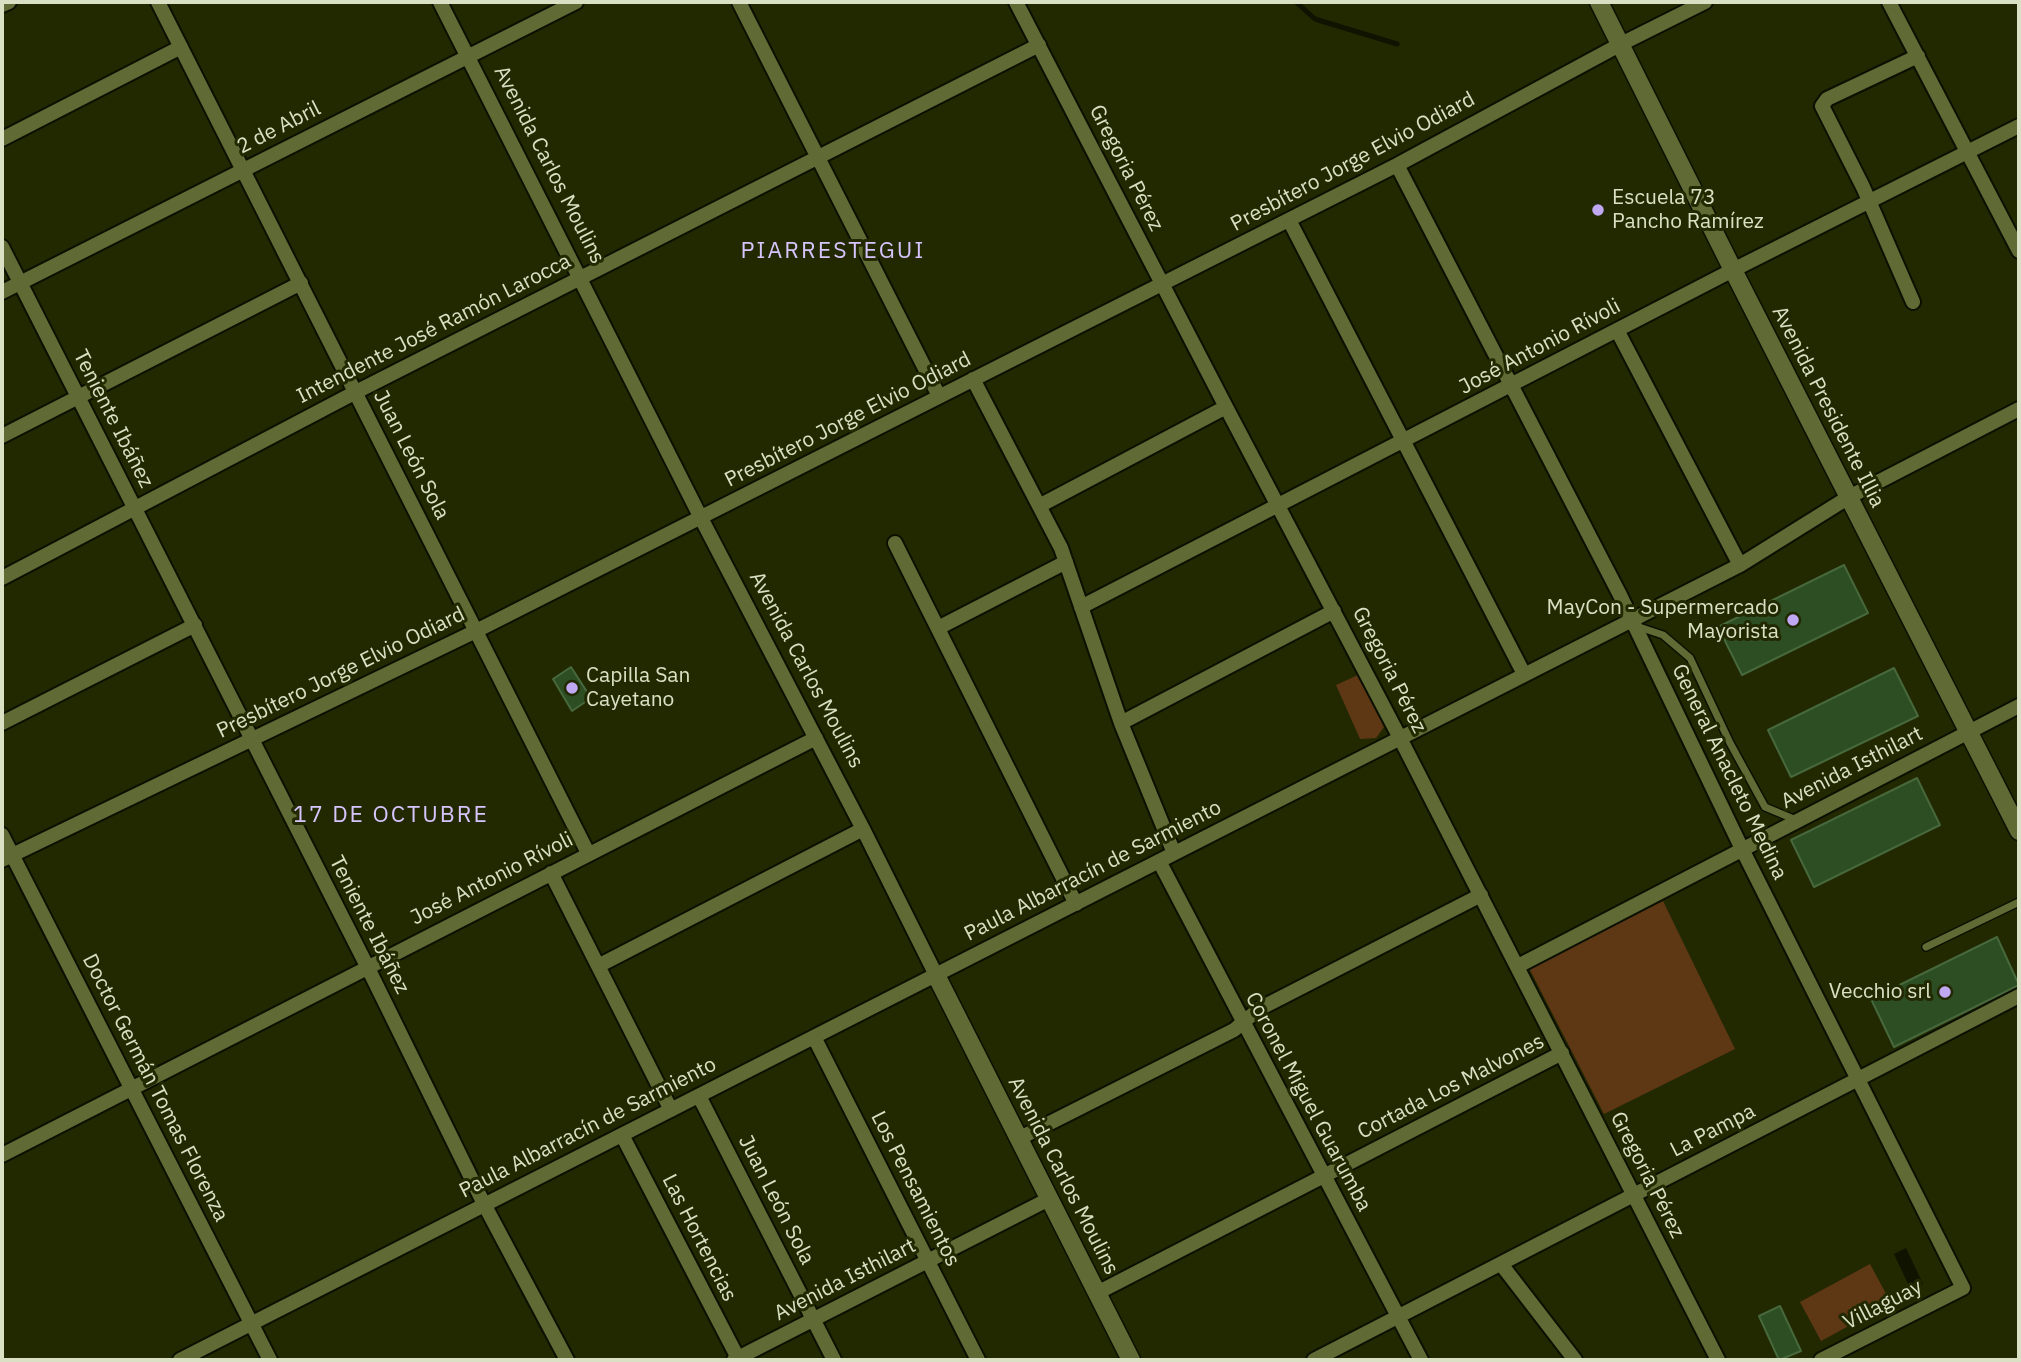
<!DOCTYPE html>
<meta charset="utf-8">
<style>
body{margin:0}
#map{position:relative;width:2021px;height:1362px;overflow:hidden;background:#222900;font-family:"IBM Plex Sans",sans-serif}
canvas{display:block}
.frame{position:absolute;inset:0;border:4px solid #d9e0c4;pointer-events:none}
</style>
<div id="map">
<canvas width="2021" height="1362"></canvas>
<div class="frame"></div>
</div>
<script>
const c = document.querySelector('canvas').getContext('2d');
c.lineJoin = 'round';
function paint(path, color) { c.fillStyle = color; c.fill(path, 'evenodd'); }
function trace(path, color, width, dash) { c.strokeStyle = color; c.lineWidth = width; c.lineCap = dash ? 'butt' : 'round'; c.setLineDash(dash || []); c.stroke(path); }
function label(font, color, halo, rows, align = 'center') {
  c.font = font + ' "IBM Plex Sans",sans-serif'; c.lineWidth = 6; c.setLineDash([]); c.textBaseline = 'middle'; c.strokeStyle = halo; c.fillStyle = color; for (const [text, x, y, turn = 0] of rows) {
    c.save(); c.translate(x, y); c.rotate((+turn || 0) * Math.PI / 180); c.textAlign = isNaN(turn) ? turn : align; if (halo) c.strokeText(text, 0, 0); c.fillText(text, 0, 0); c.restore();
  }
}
const green = new Path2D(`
 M1360,674L1384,727L1376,738L1360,739L1336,685Z
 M1663,901L1735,1049L1604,1114L1529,968Z
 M1870,1264L1891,1303L1821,1341L1800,1302Z`);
const water = new Path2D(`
 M1906,1248L1923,1284L1911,1290L1894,1254Z`);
const stream = new Path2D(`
 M1296,2L1315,19L1397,44`);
const building = new Path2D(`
 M1844,565L1868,613L1742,675L1718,627Z
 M571,667L591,698L572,711L553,679Z
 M1894,668L1918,716L1791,777L1768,730Z
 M1917,778L1940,825L1814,887L1791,840Z
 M1997,937L2019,985L1894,1047L1871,999Z
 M1780,1306L1801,1351L1779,1360L1759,1316Z`);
const service = new Path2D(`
 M1636,626L1663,635L1690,658L1730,743L1765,807L1796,820
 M1926,947L2019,902`);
const minor = new Path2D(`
 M158,2L588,853
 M440,2L701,518L863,829L936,975
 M739,2L939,396
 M1016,2L1226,407L1400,738L1718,1360
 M1889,2L2019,251
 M2,5L9,2
 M2,139L181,47
 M1397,165L1620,595L1742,849L1963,1288L1821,1360
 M1289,220L1524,674
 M2,247L367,966L484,1204L567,1360
 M2,292L576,2
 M1913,302L1863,187L1822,106L1827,99L1918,56
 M1617,330L1740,565
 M973,379L1061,548L1121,723L1174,853
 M2,436L301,283
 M1039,506L1226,407
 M895,543L1076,904
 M2,578L356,392L1039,45
 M1081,607L1733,270L2019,126
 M938,628L1066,562
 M2,723L195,625
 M1121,723L1334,611
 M2,835L270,1360
 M2,860L476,631L1397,165L1621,44L1705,2
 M1159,861L1421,1360
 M551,873L671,1110
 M598,966L863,829
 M1518,966L2019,706
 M814,1037L978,1360
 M699,1096L834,1360
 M622,1135L739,1360
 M1020,1138L1234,1030L1259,1009L1481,895
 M2,1155L816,738
 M1501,1264L1575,1360
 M1097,1293L1562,1053
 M180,1360L1740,565L1849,497L2019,409
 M734,1360L1049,1199
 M1314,1360L2019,996`);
const tertiary = new Path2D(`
 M936,975L1131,1360`);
const secondary = new Path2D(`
 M1599,2L1733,270L2019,831`);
const markers = [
 [1598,210,7,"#c0a8f3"],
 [1793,620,7,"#c0a8f3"],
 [572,688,7,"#c0a8f3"],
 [1945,992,7,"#c0a8f3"]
];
const streetNames = [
 ["2 de Abril",279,128,-27],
 ["Presbítero Jorge Elvio Odiard",1353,162,-28],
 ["Avenida Carlos Moulins",549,165,63],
 ["Gregoria Pérez",1126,168,63],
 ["Intendente José Ramón Larocca",434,329,-27],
 ["José Antonio Rívoli",1540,347,-28],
 ["Avenida Presidente Illia",1828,407,63],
 ["Teniente Ibáñez",113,419,63],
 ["Presbítero Jorge Elvio Odiard",848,420,-27],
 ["Juan León Sola",411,455,63],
 ["Avenida Carlos Moulins",806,670,62],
 ["Gregoria Pérez",1389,670,63],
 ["Presbítero Jorge Elvio Odiard",341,673,-26],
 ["Avenida Isthilart",1852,768,-27],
 ["General Anacleto Medina",1729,772,64],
 ["Paula Albarracín de Sarmiento",1093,871,-27],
 ["José Antonio Rívoli",492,879,-27],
 ["Teniente Ibáñez",369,925,63],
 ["Cortada Los Malvones",1451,1087,-27],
 ["Doctor Germán Tomas Florenza",155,1088,63],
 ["Coronel Miguel Guarumba",1308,1102,62],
 ["Paula Albarracín de Sarmiento",588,1128,-27],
 ["La Pampa",1713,1131,-27],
 ["Gregoria Pérez",1647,1175,63],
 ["Avenida Carlos Moulins",1063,1176,63],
 ["Los Pensamientos",915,1189,63],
 ["Juan León Sola",776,1200,63],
 ["Las Hortencias",699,1238,63],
 ["Avenida Isthilart",845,1280,-27],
 ["Villaguay",1883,1305,-27]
];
const poiNames = [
 ["Escuela 73",1612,198],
 ["Pancho Ramírez",1612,222],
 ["MayCon - Supermercado",1779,608,"right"],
 ["Mayorista",1779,632,"right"],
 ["Capilla San",586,676],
 ["Cayetano",586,700],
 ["Vecchio srl",1931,992,"right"]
];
const neighbourhoodNames = [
 ["PIARRESTEGUI",833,251],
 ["17 DE OCTUBRE",391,815]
];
paint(green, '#5e3715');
paint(water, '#0f1300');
trace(stream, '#0f1300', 5);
paint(building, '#2d4d23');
trace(building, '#46683c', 2);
trace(service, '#0c1000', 10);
trace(minor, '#0c1000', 18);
trace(tertiary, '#0c1000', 21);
trace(secondary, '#0c1000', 21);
trace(service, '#5f6a34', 7);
trace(minor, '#5f6a34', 14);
trace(tertiary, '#5f6a34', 18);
trace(secondary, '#5f6a34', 18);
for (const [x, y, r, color] of markers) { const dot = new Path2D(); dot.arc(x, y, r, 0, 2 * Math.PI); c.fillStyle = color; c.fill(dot); trace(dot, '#222900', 2.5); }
label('21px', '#d9e0c4', '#222900', streetNames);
label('21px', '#d9e0c4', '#222900', poiNames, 'left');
c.letterSpacing = '2px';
label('23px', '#d6c4fd', '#222900', neighbourhoodNames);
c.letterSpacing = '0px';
</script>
